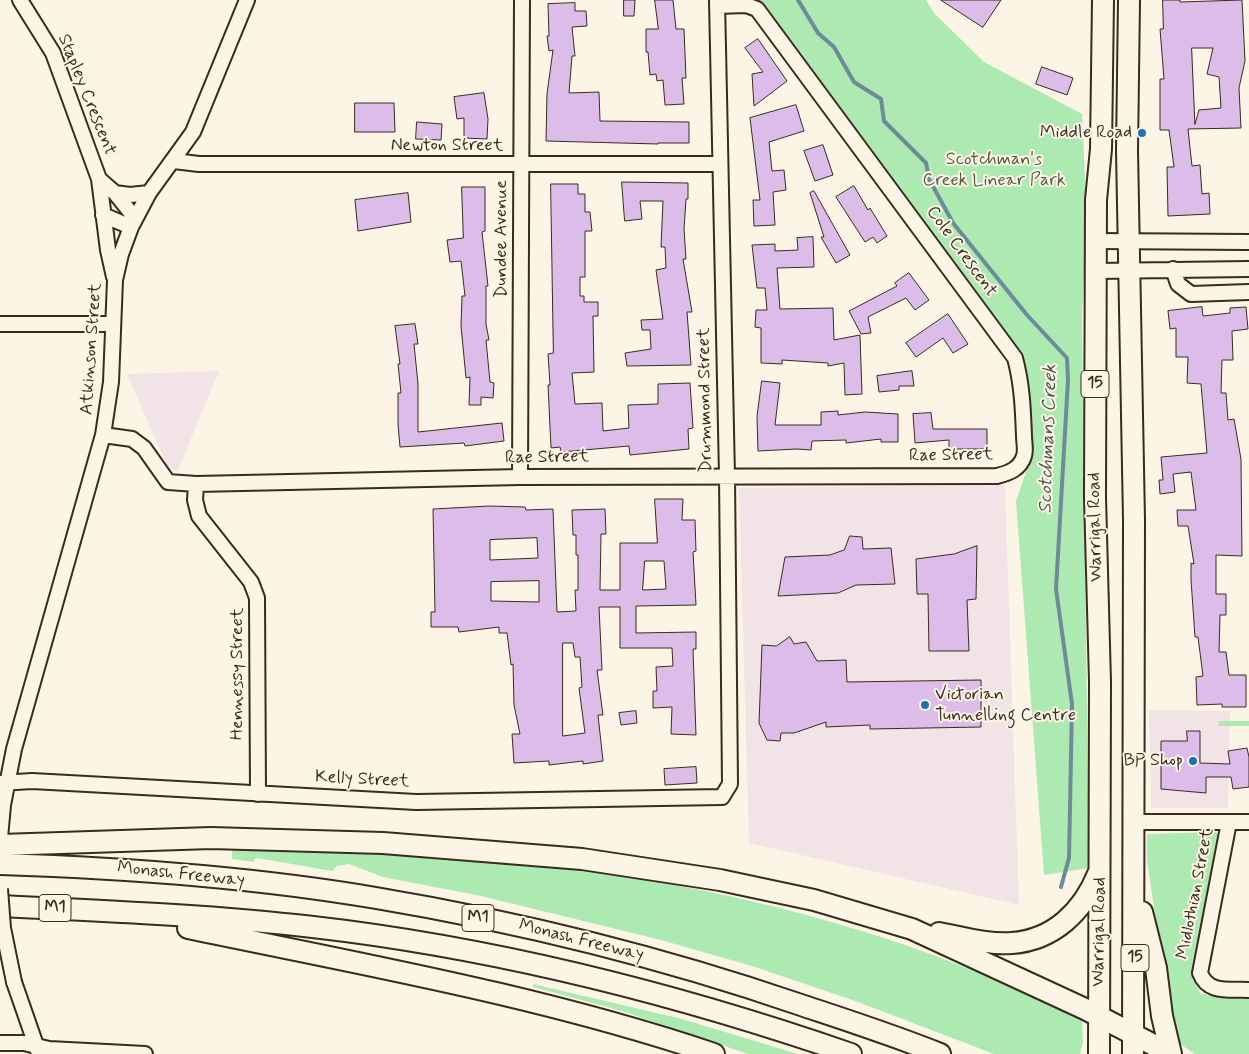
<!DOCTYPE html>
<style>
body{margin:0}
canvas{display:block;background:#fcf5e5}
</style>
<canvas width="1249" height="1054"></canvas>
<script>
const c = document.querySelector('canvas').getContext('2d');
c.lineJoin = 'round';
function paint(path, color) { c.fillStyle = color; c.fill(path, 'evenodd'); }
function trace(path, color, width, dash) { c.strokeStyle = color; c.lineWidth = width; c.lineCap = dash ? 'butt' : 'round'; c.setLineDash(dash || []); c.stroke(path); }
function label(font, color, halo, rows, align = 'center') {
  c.font = font + ' Mynerve,sans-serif'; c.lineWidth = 4; c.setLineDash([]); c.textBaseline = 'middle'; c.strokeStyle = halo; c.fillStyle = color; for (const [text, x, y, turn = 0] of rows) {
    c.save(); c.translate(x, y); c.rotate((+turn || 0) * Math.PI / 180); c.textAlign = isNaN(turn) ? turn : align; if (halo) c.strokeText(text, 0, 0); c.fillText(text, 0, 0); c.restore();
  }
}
const built = new Path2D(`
 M219,371L177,472L167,465L127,374Z
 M1005,485L1019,905L749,843L739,488Z
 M1149,710L1230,711L1228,808H1151Z`);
const green = new Path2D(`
 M748,0H926L934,13L984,62L1082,114L1087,220L1082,316L1089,868L1044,875L1016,501L1030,460L1024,365L762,1Z
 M1218,721H1249V726H1219Z
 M1216,832L1219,836L1192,978L1201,994L1249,997V1054H1195L1183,1046L1173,1034L1147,861V834Z
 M232,849C524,847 819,887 1082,1019L1083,1042L1080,1054H994L858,1002L752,966L661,940L481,896L383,877L349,864L337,866L332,871L257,858L254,859V862L232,859Z
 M533,984L682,1019L798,1054H748L622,1011L533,987Z`);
const stream = new Path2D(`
 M798,0L818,33L834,47L854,82L881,99L884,121L926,163L929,179L953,223L1027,315L1067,358L1068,380L1056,589L1072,704L1069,858L1061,887`);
const building = new Path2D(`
 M624,0H635L634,16H624Z
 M655,0H673L676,29H684L686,78H682L684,104L665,105L663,80L657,81L656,74L650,75L648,52H646V29H658Z
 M941,0H1001L983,27Z
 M1163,0H1180V2L1242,0L1245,61L1239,88L1241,128L1188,129L1192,166L1200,165L1202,194L1209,193L1210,214L1168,216L1167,167H1174L1169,130H1160V79H1164L1160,29H1163ZM1192,48H1213L1207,74L1219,77L1221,108L1199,110L1195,124Z
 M575,3V11H586L587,26L572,27L575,56H572L569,93L599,92L600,121L689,122V143H658V144L546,141L547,94L553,50L549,51L547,36H549L548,4Z
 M758,39L787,81L754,106L752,74L763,72L745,48Z
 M1042,67L1073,78L1067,95L1036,84Z
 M484,93L488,119L487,139L464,138V118L457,119L454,97Z
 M355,103H394L395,132H355Z
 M796,105L804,131L769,142L772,171L784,170L786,190L773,192L775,225L754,226L753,200H760L750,118Z
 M417,122L442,124L441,140L416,139Z
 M823,145L833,175L815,181L804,151Z
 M622,182L688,183V199H686L684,229L686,259H683L692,312H687L691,365L627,366L625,353L651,349L650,330H642L641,320L663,319L656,270L666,268L665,247H661L663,201H640L642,219L625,221Z
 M551,184H578V194H585V212H590L592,231H585V277H580V296H584V302H598V316H593L594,372L572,373L575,404L602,403L603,431L629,428L628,405L658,404V384L690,383L693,428L688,429L689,449L630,455L629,446L561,452L560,447L551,448L548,385H550L548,354L553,353Z
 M854,186L868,210L870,208L887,236L877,243L873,237L865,242L836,197Z
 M462,187H485V231L482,232L488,286H486V324L489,340H486L490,382L494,383L493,398L481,397V405H469L470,377L466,378L461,326L462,296H465L461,261L450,262L447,240L463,238Z
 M814,191L850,255L836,263L821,237H824L810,193Z
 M408,193L411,222L358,231L355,200Z
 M813,237L814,267L777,268L780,309L833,308L834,340L860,335L862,394L845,395L844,363L828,366V363L782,360V364L761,363V328L755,327L756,310H767L765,288H757L752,245L775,244V251L798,250L797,238Z
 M909,273L929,300L915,310L906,298L868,317L871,333L861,334L849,311L897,286L895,283Z
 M1202,307L1203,316L1230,313V308L1246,307L1248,329L1232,331L1233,360H1222L1221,393H1226L1228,420L1234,419L1241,459L1242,556L1216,555V594H1226V615H1220L1219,652H1226L1229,675H1246V707H1222V704L1197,705L1196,677L1203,676L1198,637H1195L1191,580V563L1194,564L1188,526H1178L1177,510H1196L1191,472L1173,474L1175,492L1160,494L1159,480H1163L1161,457L1207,453L1201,384L1187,383L1188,357H1176V328L1170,329L1168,311Z
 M948,314L968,344L953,353L943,338L916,357L906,343Z
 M415,324L418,344H414L418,384V432L502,423L504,441L465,446L464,443L400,447L398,424V393H401L398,364H400L395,326Z
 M912,371L914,386H899V390L879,392L877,376Z
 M762,381L780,383L775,425H821V412L838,411V415L865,412L898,414V442H881V439L846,443V440L812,441L811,450L797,449L758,451L757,417Z
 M931,413L933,429H987V449H949V440L915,443L913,414Z
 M655,499H683L682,520H695L696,551L693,552L696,605L636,606V633L696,632V649H693L696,735L671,734L672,707L653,708V691H657L656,667L673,666L672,648H620V607H599L602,670H597L603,715H598L603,761L583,764V761L549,765V761L514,763L512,734H520L514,705L513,664L511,665L507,633H499V627L459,632L458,627H431V612H435L433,509L489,506L525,507L526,510L553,509L557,612L576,611L575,590H578V555H576V535H573L572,510L605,509L606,534H601L600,590H620V543H657ZM537,538L538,558L490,560V540ZM645,561H664L666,589L643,590ZM539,581V602L491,601V582ZM563,643H573L575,657H580L582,687L579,688L585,733L563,736Z
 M850,536L862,537L863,549L891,548L895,584L856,585L838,593L778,596L785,557L830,555L844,550Z
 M977,546L976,599L967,600L969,651H929L928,594H917L916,559L954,554Z
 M790,637L794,644L806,642L817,661L846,660L847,682L981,680V727L870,729V725L826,727V722L794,733H781L780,741L767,740L759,723L762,645L776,646Z
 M636,711L637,723L621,725L619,713Z
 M1187,731H1200V763L1230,764L1228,751L1247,748L1249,757V787L1233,789L1231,777H1206V793L1161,789V741H1187Z
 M696,767L697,783L665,785L664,769Z`);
const minor = new Path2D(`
 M20,0L53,53L99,179L108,250L114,277
 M174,161L199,164H720
 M99,179L115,193L135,218
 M115,193L130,195L149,193
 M103,215L131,227
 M1096,241L1249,242
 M1173,269L1178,284L1191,294L1249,292
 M1096,271L1249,269
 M0,324H112
 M103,435L132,439L144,448L168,482L196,484L520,477L997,476C1009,473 1020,469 1024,456C1026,450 1024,442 1024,436C1023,409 1022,384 1015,358L757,9L746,5L717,6
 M520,477L522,0
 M196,484L195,500L199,516L251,582L257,598L258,794
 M0,783L32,781L416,802L722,797L730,784L727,476L717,0
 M1134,822H1229
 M1249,822H1229L1200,973C1208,994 1229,989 1249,990
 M0,838L3,805L14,749L103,435L111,382L115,280L121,254L131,227L149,193L193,132L247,0
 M14,982L38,1051
 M0,1043H24L49,1049L145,1054`);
const highway = new Path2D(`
 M1129,0L1127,151L1134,520L1133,1054
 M0,845L211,838L383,843L582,859L720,880L814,900L912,929L1085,1009L1171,1054
 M0,864C126,868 252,877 376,898C519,922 661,957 798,1004C846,1020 893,1035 940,1054
 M0,906C104,911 209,915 313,927C496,948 677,994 851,1054
 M1142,912L1156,968L1162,1016L1171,1054
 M188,928C365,965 542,996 714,1054
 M939,933C962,937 988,945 1012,943C1054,940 1083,911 1098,874
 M1099,1054L1100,682L1095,497L1096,200L1101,149L1103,0`);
const minorBridge = new Path2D(`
 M0,889L3,928L14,982`);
const markers = [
 [1142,133,5,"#1f6fb2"],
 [925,705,5,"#1f6fb2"],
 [1193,761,5,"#1f6fb2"]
];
const shields = [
 [1095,384,28],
 [55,908,32],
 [478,918,32],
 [1135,958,28]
];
const shieldNames = [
 ["15",1095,384],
 ["M1",55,908],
 ["M1",478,918],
 ["15",1135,958]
];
const streetNames = [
 ["Stapley Crescent",86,95,68],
 ["Newton Street",447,146],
 ["Dundee Avenue",502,239,-90],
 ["Cole Crescent",961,252,54],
 ["Atkinson Street",92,349,-86],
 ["Drummond Street",706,400,-91],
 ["Rae Street",951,456,-1],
 ["Rae Street",547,458,-1],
 ["Warrigal Road",1096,527,-91],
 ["Hennessy Street",238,674,-90],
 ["Kelly Street",362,780,3],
 ["Monash Freeway",181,875,6],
 ["Midlothian Street",1196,894,-79],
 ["Warrigal Road",1100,932,-89],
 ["Monash Freeway",581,941,14]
];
const poiNames = [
 ["Middle Road",1132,133],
 ["Victorian",935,695,"left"],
 ["Tunnelling Centre",935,716,"left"],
 ["BP Shop",1183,761]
];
const parkNames = [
 ["Scotchman's",994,160],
 ["Creek Linear Park",994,181]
];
const waterNames = [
 ["Scotchmans Creek",1049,439,-88]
];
paint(built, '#f2e4e6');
paint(green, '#aceab1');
trace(stream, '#6d8b9b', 4);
paint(building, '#dcbde9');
trace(building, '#3b2a1e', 1);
trace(minor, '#3b2a1e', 18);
trace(highway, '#3b2a1e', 24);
trace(minor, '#fcf5e5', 14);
trace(highway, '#fcf5e5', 20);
trace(minorBridge, '#3b2a1e', 18, []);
trace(minorBridge, '#fcf5e5', 14);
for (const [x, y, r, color] of markers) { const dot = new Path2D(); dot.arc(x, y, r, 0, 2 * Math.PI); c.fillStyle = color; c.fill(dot); trace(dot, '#fcf5e5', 2); }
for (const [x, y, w] of shields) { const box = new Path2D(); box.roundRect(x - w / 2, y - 13.5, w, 27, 4); c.fillStyle = '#fcf5e5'; c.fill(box); trace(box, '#3b2a1e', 1); }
label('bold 16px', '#3b2a1e', null, shieldNames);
label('18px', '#3b2a1e', '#fcf5e5', streetNames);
label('18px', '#3b2a1e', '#fcf5e5', poiNames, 'right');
label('18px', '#575a43', '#fcf5e5', parkNames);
label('italic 19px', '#505252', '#fcf5e5', waterNames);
</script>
